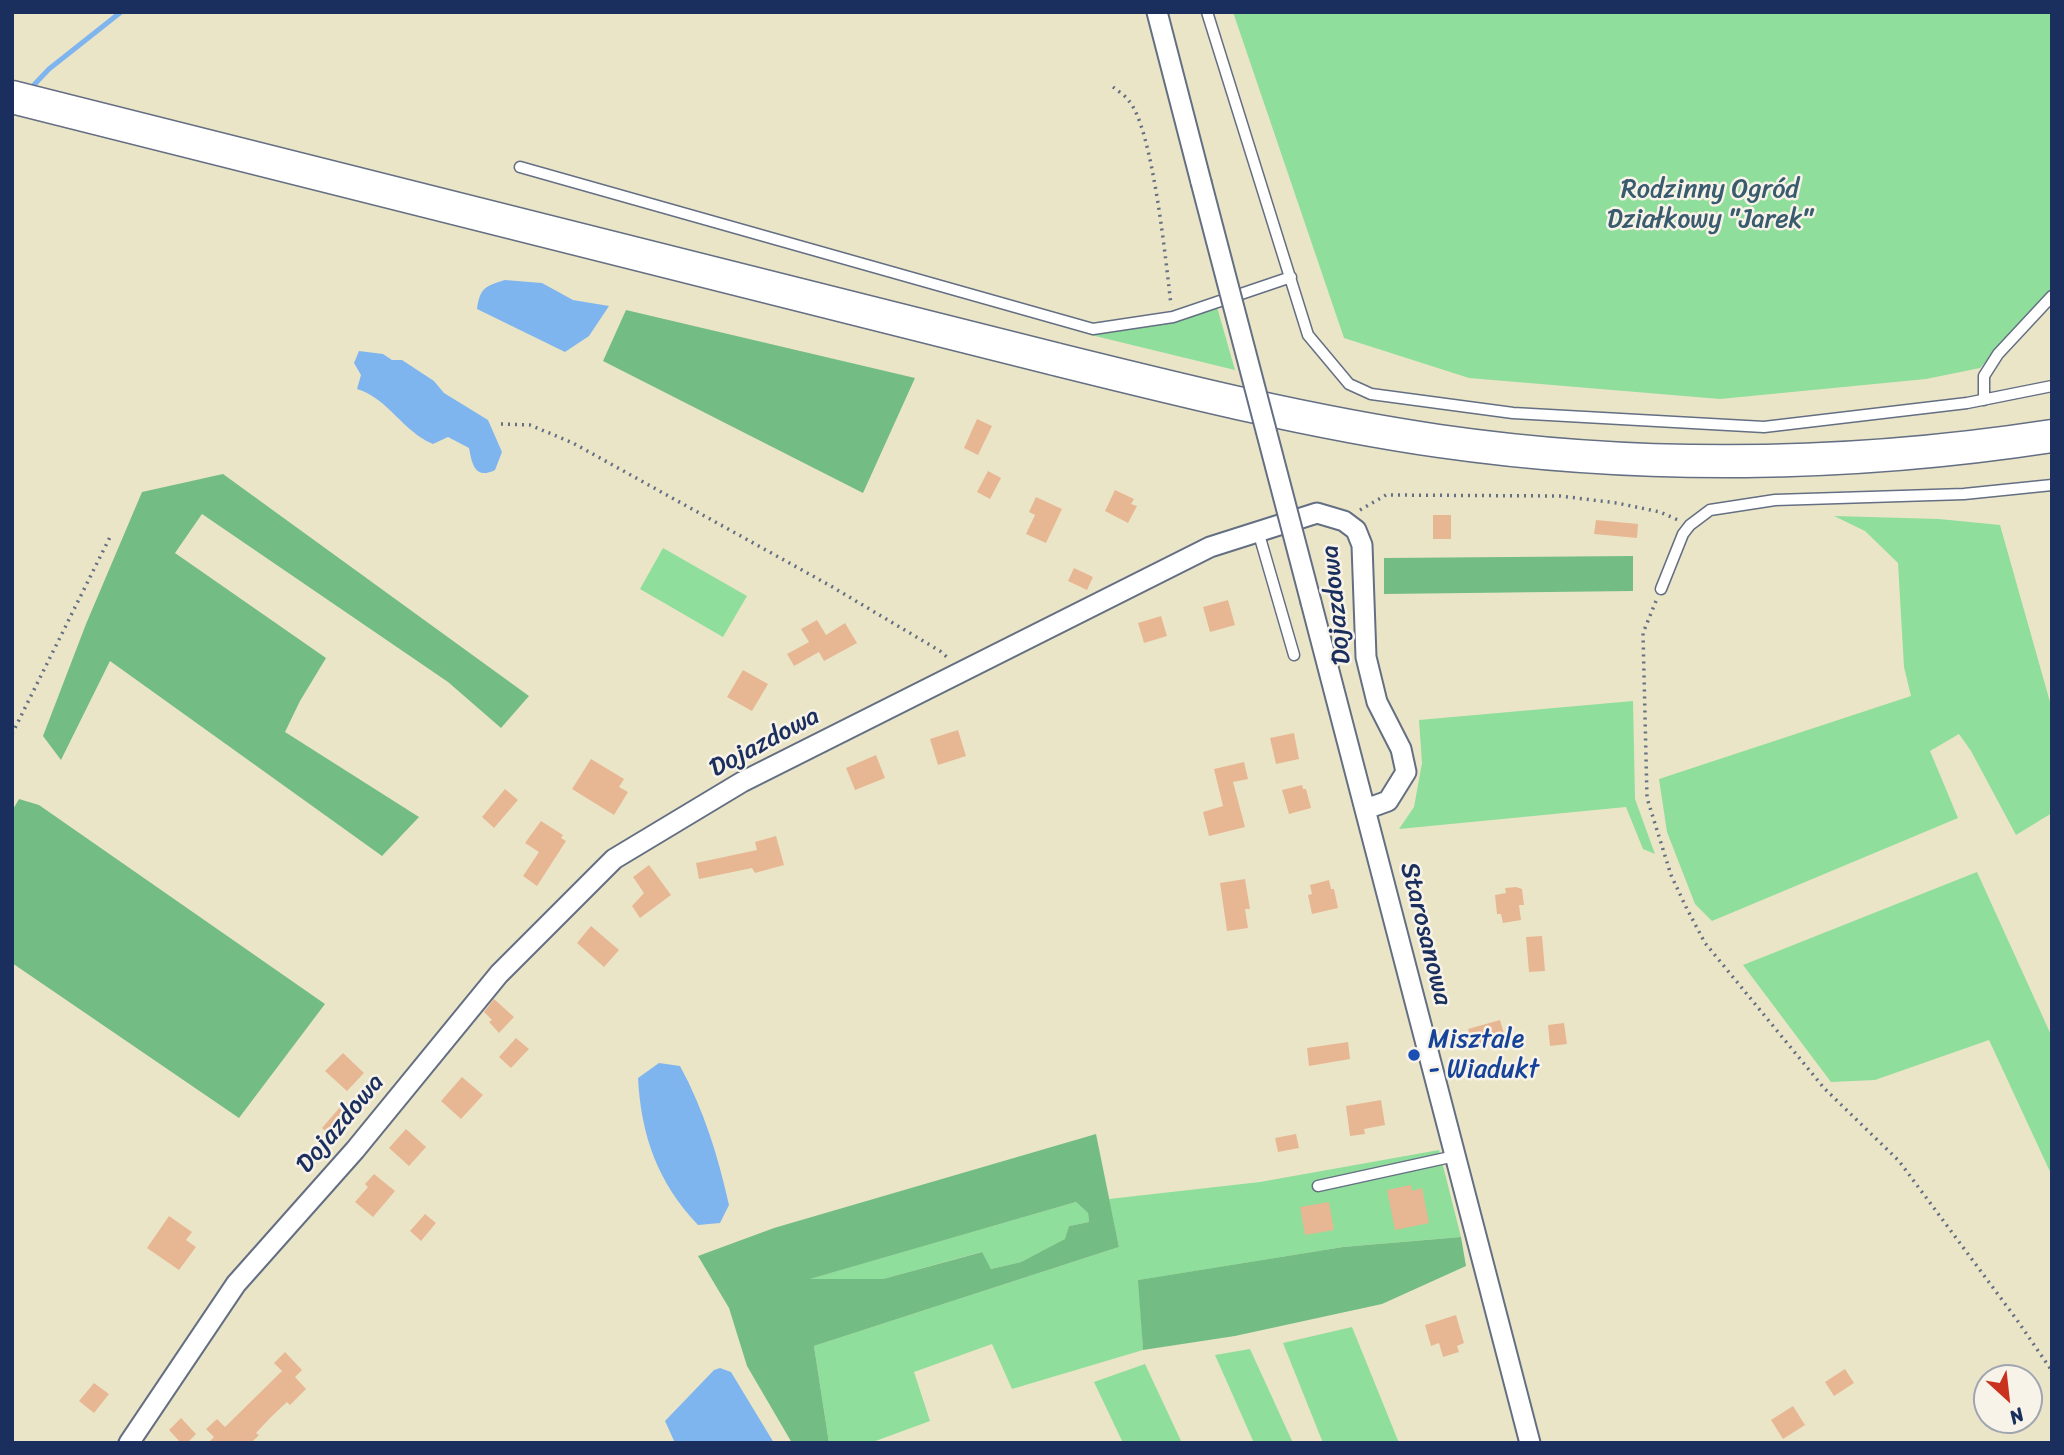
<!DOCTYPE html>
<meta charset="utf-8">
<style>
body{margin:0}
#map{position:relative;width:2064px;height:1455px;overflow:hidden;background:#ebe5c7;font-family:Sriracha,sans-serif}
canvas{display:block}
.frame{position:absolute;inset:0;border:14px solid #1b2f5e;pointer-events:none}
.north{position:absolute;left:1973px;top:1364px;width:70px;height:70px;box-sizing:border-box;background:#f7f3e8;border:2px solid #9fa5b1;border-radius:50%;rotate:153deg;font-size:19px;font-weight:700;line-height:28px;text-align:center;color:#1b2f5e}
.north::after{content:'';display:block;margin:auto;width:24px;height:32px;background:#c8321e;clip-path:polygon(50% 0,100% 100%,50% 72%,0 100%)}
</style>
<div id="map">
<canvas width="2064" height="1455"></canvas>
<div class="frame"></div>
<div class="north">N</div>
</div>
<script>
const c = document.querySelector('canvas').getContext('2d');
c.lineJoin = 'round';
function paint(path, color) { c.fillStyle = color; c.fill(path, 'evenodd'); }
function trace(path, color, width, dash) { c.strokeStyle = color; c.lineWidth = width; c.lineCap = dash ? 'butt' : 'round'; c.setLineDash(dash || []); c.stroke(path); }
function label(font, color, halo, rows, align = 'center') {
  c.font = font + ' Sriracha,sans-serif'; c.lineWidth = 5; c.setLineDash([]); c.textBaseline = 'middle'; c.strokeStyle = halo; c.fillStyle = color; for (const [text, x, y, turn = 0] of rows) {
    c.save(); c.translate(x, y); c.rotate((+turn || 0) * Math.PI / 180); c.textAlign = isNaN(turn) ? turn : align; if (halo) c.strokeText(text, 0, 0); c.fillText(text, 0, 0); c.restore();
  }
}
const green = new Path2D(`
 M1233,12H2052V288L1980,368L1926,379L1720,399L1469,378L1344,338Z
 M1217,307L1235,370L1091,335L1109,330L1172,322Z
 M1834,516L1939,519L2000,525L2052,709V813L2016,835L1971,751L1959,734L1930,751L1958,818L1712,921L1695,904L1667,832L1659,779L1911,696L1904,667L1898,563L1865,531Z
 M663,548L747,596L723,637L640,589Z
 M1633,701L1635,799L1655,854L1643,849L1626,807L1399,829L1414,807L1422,763L1419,720Z
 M1977,872L2052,1037V1176L1989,1040L1875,1080L1831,1082L1743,965Z
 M1439,1150L1461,1237L1343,1247L1139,1280L1143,1350L1012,1389L992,1344L914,1372L930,1421L870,1443H829L814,1346L1119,1247L1109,1199L1260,1182Z
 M1076,1202L1088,1213L1089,1222L1069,1226L1066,1239L1021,1262L991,1269L981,1252L883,1279L806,1280Z
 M1352,1327L1399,1443H1323L1283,1343Z
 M1250,1349L1293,1443H1254L1215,1355Z
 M1145,1364L1182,1443H1123L1094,1382Z`);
const forest = new Path2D(`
 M626,310L915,378L863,493L603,361Z
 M223,474L529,696L501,728L448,682L202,514L175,553L326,658L300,701L285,732L419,817L382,856L110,661L61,760L43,736L86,624L142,492Z
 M1633,556V591L1384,594V558Z
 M19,799L39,805L325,1004L239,1118L12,963V811Z
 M1096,1134L1119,1247L814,1346L829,1443H792L747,1366L729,1308L698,1256L774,1228ZM1076,1202L1088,1213L1089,1222L1069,1226L1065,1239L1021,1262L991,1269L982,1252L883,1279H810Z
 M1461,1237L1466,1266L1382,1304L1235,1336L1143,1350L1138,1280L1343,1247Z`);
const water = new Path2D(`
 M505,280L542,283L573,300L609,306L589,336L565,352L477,309C480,287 486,286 505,280Z
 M359,351L383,354L392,360H402L434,381L444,393L488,420L502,452L495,470C475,480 472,464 469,448L448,437L433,444C403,432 388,398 357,389L361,375L354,363Z
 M659,1063L680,1066C704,1110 718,1156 729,1205L720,1223L698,1225C658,1183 641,1136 638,1078Z
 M720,1368L731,1372L774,1443H675L665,1421L714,1370Z`);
const stream = new Path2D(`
 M30,89L49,69L121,12`);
const building = new Path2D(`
 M977,419L992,426L978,455L964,448Z
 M988,471L1001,478L990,499L977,492Z
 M1115,490L1134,499L1131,504L1137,506L1128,523L1105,511Z
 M1036,497L1062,509L1046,543L1026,534L1035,515L1029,512Z
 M1433,515H1451V539H1433Z
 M1596,520L1638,524L1637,538L1594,534Z
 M1074,568L1093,577L1087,590L1068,581Z
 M1228,600L1235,625L1210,632L1203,607Z
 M1161,616L1167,636L1144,643L1138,623Z
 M817,620L826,635L845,623L857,643L824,661L819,652L794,666L787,654L809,642L801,629Z
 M743,670L768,684L752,711L727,697Z
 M958,730L966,756L938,765L930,739Z
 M1294,733L1299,759L1276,764L1270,738Z
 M876,755L885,778L855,790L846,768Z
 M591,759L624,779L619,787L628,792L614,815L572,789Z
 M1244,762L1248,779L1233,782L1245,827L1209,836L1203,812L1223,806L1214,769Z
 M1302,785L1303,789H1306L1311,808L1289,814L1282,790Z
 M505,789L518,800L494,828L482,817Z
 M541,821L563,835L561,838L566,841L537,886L523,876L539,852L525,843Z
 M776,836L784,865L755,873L752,868L699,879L696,863L757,850L755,842Z
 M649,865L671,895L640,918L632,906L644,893L633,877Z
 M1245,879L1250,909H1245L1248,928L1227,931L1220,883Z
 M1329,880L1331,889H1334L1338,908L1312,914L1308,895L1312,894L1310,885Z
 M1516,887L1522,889L1524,905H1519L1521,920L1503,923L1501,914H1497L1495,895L1506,893L1505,888Z
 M591,926L619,950L604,967L577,943Z
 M1542,936L1545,971L1529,972L1526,937Z
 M494,999L514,1017L499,1033L489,1022L492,1020L484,1012Z
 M1500,1020L1507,1044L1490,1048L1488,1042L1473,1046L1468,1029Z
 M1564,1023L1567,1044L1550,1046L1548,1025Z
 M516,1038L529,1049L511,1068L499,1057Z
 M1348,1042L1350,1059L1309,1066L1307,1048Z
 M343,1053L364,1073L347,1091L325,1071Z
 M462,1077L483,1095L461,1119L441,1101Z
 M1381,1100L1385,1125L1364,1129L1365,1134L1350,1136L1346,1106Z
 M341,1106L355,1118L336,1140L322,1128Z
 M406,1129L426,1147L409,1166L389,1148Z
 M1296,1134L1299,1148L1278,1152L1275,1138Z
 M374,1174L395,1191L373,1217L355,1202L368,1187L365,1184Z
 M1411,1185L1412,1191L1422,1188L1429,1223L1395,1230L1387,1190Z
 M1329,1202L1334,1230L1305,1235L1300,1207Z
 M425,1214L436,1223L421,1241L410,1231Z
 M169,1216L192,1232L186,1240L196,1247L179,1270L147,1248Z
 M1456,1315L1464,1343L1457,1346L1459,1352L1443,1357L1439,1343L1431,1346L1425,1325Z
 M285,1352L302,1370L295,1377L306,1389L290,1405L287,1402L271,1417L256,1433L259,1435L251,1443H208L214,1437L206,1429L217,1419L225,1427L282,1371L274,1363Z
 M1845,1369L1854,1383L1834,1396L1825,1382Z
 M94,1383L109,1394L94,1413L79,1401Z
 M1793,1406L1805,1425L1783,1439L1771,1420Z
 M181,1418L196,1434L187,1443H181L169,1430Z`);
const path = new Path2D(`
 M1113,87C1118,91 1125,95 1129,101C1153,129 1166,263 1171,305
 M501,424L530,425L573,443L829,585L940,651L948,658
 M1360,510L1386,495L1560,496L1617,503L1660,512L1678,520
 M1656,601L1643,633L1647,798L1671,875L1686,907L1705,943L1824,1088L1899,1161L2017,1320L2052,1371
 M12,734L110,537`);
const lane = new Path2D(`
 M1207,12L1308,335L1349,384L1371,394L1513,413L1764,427L1967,403L2052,386
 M520,167L1093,329L1173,317L1291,277
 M1984,400V376L1998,354L2052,296
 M1258,531L1294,655
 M1661,589L1683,534L1690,525L1710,510L1775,500L1964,494L2052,485
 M1318,1186L1455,1156`);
const street = new Path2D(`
 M1157,12L1201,182
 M1311,602L1530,1443
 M129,1443L236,1284L355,1150L499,974L614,859L742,782L1210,547L1317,513L1344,521L1356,530L1362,545L1366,657L1377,702L1401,749L1406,772L1388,801L1366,809`);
const primary = new Path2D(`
 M12,97L1051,358C1180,390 1308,422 1439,441C1641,470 1850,467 2052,436`);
const streetBridge = new Path2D(`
 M1201,182L1311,602`);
const markers = [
 [1414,1055,7,"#1a4fb4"]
];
const parkNames = [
 ["Rodzinny Ogród",1710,190],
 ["Działkowy \"Jarek\"",1710,220]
];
const streetNames = [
 ["Dojazdowa",1337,605,-96],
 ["Dojazdowa",765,743,-28],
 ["Starosanowa",1425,934,76],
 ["Dojazdowa",341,1124,-50]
];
const transitNames = [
 ["Misztale",1428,1040],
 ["- Wiadukt",1428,1070]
];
paint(green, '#8fde9c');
paint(forest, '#73bd84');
paint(water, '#7fb5ee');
trace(stream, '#7fb5ee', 5);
paint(building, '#e7b794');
trace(lane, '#646f83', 13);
trace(street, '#646f83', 23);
trace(primary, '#646f83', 35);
trace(path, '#646f83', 3.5, [2, 5]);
trace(lane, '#fff', 10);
trace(street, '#fff', 19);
trace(primary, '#fff', 32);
trace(streetBridge, '#646f83', 23, []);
trace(streetBridge, '#fff', 19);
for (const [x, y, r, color] of markers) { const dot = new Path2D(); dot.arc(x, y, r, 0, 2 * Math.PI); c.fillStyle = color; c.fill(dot); trace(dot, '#f7f3e8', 2.5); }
label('26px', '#385b6e', '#f7f3e8', parkNames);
label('26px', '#1b2f5e', '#f7f3e8', streetNames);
label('26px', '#164399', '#f7f3e8', transitNames, 'left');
</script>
